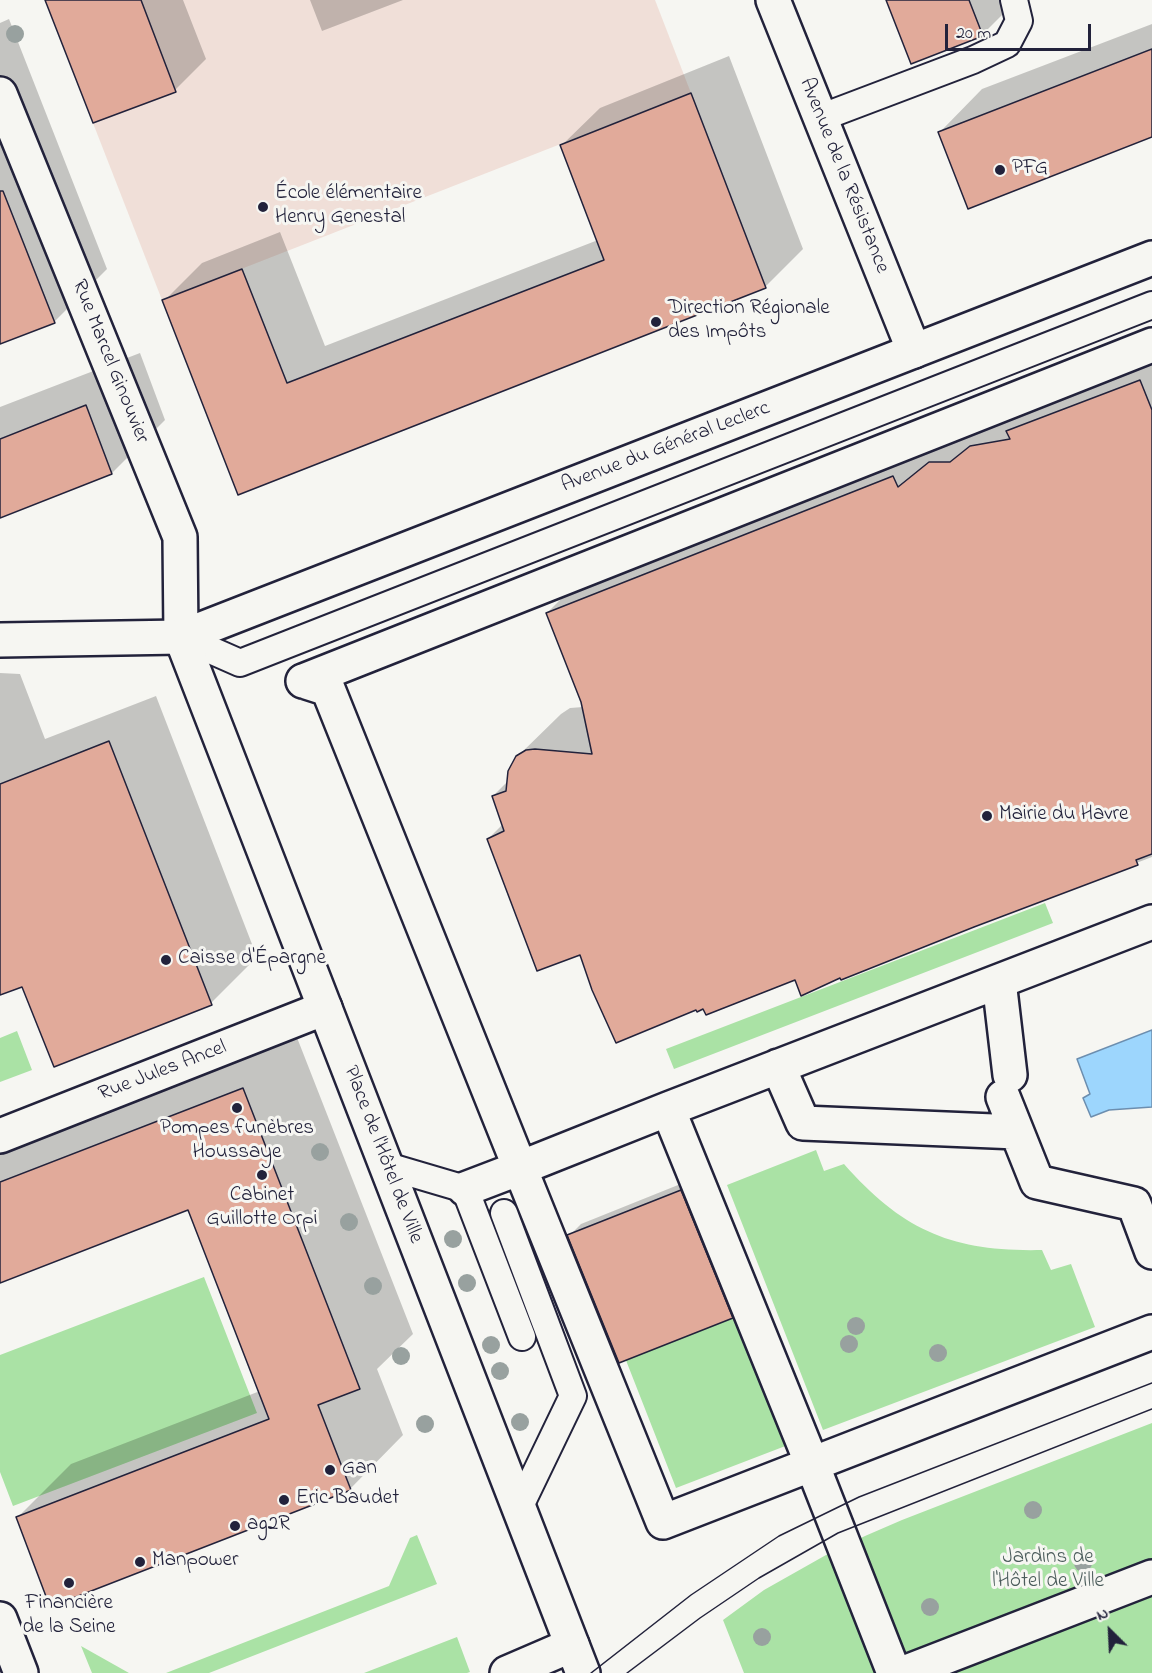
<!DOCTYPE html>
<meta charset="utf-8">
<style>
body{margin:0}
#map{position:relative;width:1152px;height:1673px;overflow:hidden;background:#f6f6f2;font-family:"Indie Flower",sans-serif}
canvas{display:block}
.north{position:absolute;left:1080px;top:1601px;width:60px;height:60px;-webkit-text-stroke:4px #f6f6f2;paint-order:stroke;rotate:336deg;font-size:16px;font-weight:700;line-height:24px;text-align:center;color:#22223b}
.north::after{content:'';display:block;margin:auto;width:21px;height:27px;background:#22223b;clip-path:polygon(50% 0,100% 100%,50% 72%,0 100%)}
.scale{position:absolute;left:945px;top:24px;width:146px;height:27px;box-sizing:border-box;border:3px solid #22223b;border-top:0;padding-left:8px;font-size:18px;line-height:21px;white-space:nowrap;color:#22223b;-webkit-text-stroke:4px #f6f6f2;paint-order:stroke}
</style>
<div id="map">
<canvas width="1152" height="1673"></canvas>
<div class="north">N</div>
<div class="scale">20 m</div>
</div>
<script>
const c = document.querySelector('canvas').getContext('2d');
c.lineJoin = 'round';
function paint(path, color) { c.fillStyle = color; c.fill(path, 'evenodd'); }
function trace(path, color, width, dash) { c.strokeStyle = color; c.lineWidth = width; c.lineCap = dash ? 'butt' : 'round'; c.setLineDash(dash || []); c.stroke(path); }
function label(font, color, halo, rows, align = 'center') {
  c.font = font + ' "Indie Flower",sans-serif'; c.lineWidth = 6; c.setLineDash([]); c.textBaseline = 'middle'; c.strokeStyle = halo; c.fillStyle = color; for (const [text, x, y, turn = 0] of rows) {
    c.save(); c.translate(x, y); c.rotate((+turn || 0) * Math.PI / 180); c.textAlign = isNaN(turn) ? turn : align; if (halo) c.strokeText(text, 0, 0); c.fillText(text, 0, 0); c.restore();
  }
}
const built = new Path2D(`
 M45,0H655L691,93L162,300Z`);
const green = new Path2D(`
 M1045,903L1053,923L674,1069L666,1049Z
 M17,1031L32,1070L0,1082V1038Z
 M816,1150L824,1171L844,1164C903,1231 953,1252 1042,1250L1051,1270L1071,1264L1095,1327L823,1430L727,1185Z
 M695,1205L788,1445L676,1488L582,1248Z
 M204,1277L257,1413L13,1506L0,1472V1355Z
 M1152,1423V1673H744L723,1620L764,1590L826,1555L865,1536L902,1520Z
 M417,1535L437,1584L209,1673H166L389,1586L410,1538Z
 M457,1637L470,1672L467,1673H364Z
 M81,1646L129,1673H92Z`);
const water = new Path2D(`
 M1152,1030V1107L1109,1110L1091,1117L1083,1098L1090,1094L1077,1059Z`);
const shadow = new Path2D(`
 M47,0H183L206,59L175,90Z
 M310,0H403L322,31Z
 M888,0H1017L982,35Z
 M9,19L107,269L54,322L0,343V23Z
 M1152,24V136L940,132L982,89Z
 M729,56L803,249L765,287L239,493L164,301L202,263L280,232L325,346L598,240L561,146L600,108Z
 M1152,350V857L841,976L796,978L704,1007L580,954L488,839L503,824L493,796L508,781L517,757L561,714L570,708L583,707L547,613L590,570Z
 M140,353L165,420L112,473L0,516V407Z
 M0,673L20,674L45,739L156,696L257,957L211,1003L23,985L0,994Z
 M296,1035L413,1334L377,1369L403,1435L350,1489L17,1518L71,1464L260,1391L189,1208L0,1281V1151Z
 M693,1179L744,1305L732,1317L569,1236L581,1224Z`);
const building = new Path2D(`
 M45,0H141L176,92L93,123Z
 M886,0H969L983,36L911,64Z
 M1152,49V137L968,209L938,132Z
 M691,93L766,288L238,495L162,300L242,269L287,383L604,260L560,145Z
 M0,191H3L55,323L0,344Z
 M1140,380L1152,410V854L1136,860L1138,865L974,927L841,980L840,978L801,996L795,980L706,1015L703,1009L697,1012L696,1010L616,1043L592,990L580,955L537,971L487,839L504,831L492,796L506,791L508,771L516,756L526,750L535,749L592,754L581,702L546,613L893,476L898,487L929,462H950L970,446L1010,439L1006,431Z
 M86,405L112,474L0,518V439Z
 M109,741L212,1005L54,1067L22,987L0,995V784Z
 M243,1088L360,1389L318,1405L351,1490L50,1607L16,1517L269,1419L188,1210L0,1283V1182Z
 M681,1190L733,1318L619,1363L567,1235Z`);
const service = new Path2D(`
 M820,118L973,60L1007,44L1019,21L1014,0
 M181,637L240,663L1152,305
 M387,1166L465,1189L522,1337
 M504,1213L573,1396L519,1508`);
const pedestrian = new Path2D(`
 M303,681L1152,345
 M303,681L328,689L520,1168L465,1189
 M1152,922L668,1109L520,1168L663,1522L1152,1332
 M999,981L1010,1075
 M778,1066L803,1123L1017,1132
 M1003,1097L1037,1182L1134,1204L1152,1252
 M668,1109L812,1464L894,1673
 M904,1673L1152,1577`);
const minor = new Path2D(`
 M773,0L914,351
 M0,94L180,537L181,637
 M0,1136L325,1008
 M0,1619L21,1673`);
const tertiary = new Path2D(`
 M0,640L181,637
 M507,1673L572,1645`);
const secondary = new Path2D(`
 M583,1673L181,637L1152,258`);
const tram = new Path2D(`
 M591,1673L691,1595L779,1536L859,1497L1152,1383
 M627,1673L700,1618L759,1578L838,1533L1152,1409`);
const trees = [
 [15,34],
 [320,1152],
 [349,1222],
 [453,1239],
 [467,1283],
 [373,1286],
 [856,1326],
 [849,1344],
 [491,1345],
 [938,1353],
 [401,1356],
 [500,1371],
 [520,1422],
 [425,1424],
 [1033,1510],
 [1083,1563],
 [930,1607],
 [762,1637]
];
const markers = [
 [1000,170,6,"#22223b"],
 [263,207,6,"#22223b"],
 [656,322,6,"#22223b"],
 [987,816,6,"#22223b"],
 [166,960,6,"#22223b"],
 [237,1108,6,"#22223b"],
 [262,1175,6,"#22223b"],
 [330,1470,6,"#22223b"],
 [284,1500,6,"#22223b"],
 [235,1526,6,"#22223b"],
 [140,1562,6,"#22223b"],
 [69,1583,6,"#22223b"]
];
const poiNames = [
 ["PFG",1012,170],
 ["École élémentaire",275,195],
 ["Henry Genestal",275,219],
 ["Direction Régionale",668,310],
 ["des Impôts",668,334],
 ["Mairie du Havre",999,816],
 ["Caisse d'Épargne",178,960],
 ["Pompes funèbres",237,1130,"center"],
 ["Houssaye",237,1154,"center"],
 ["Cabinet",262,1197,"center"],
 ["Guillotte Orpi",262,1221,"center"],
 ["Gan",342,1470],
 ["Eric Baudet",296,1500],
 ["ag2R",247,1526],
 ["Manpower",152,1562],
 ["Financière",69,1605,"center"],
 ["de la Seine",69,1629,"center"]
];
const streetNames = [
 ["Avenue de la Résistance",843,176,68],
 ["Rue Marcel Ginouvier",109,362,68],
 ["Avenue du Général Leclerc",666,448,-21],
 ["Rue Jules Ancel",163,1072,-21],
 ["Place de l'Hôtel de Ville",382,1155,69]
];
const parkNames = [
 ["Jardins de",1048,1559],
 ["l'Hôtel de Ville",1048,1583]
];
paint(built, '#f0dfd8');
paint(green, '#aae2a5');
paint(water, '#9dd6fd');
trace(water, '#6c8eaf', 1.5);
paint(shadow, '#0003');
paint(building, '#e1aa9a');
trace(building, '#22223b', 1.5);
trace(service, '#22223b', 30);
trace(pedestrian, '#22223b', 38);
trace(minor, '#22223b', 38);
trace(tertiary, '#22223b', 38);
trace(secondary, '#22223b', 38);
trace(service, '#f6f6f2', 26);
trace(pedestrian, '#f6f6f2', 33);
trace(minor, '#f6f6f2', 33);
trace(tertiary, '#f6f6f2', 33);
trace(secondary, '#f6f6f2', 33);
trace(tram, '#22223b', 1.5);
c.fillStyle = '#98a19f';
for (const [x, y] of trees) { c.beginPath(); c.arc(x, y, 9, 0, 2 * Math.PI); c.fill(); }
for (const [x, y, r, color] of markers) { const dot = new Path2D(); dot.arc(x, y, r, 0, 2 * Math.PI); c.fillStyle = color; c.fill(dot); trace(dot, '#f6f6f2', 2); }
label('21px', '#22223b', '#f6f6f2', poiNames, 'left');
label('21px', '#22223b', '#f6f6f2', streetNames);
label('21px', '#4b5c5b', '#f6f6f2', parkNames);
</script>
